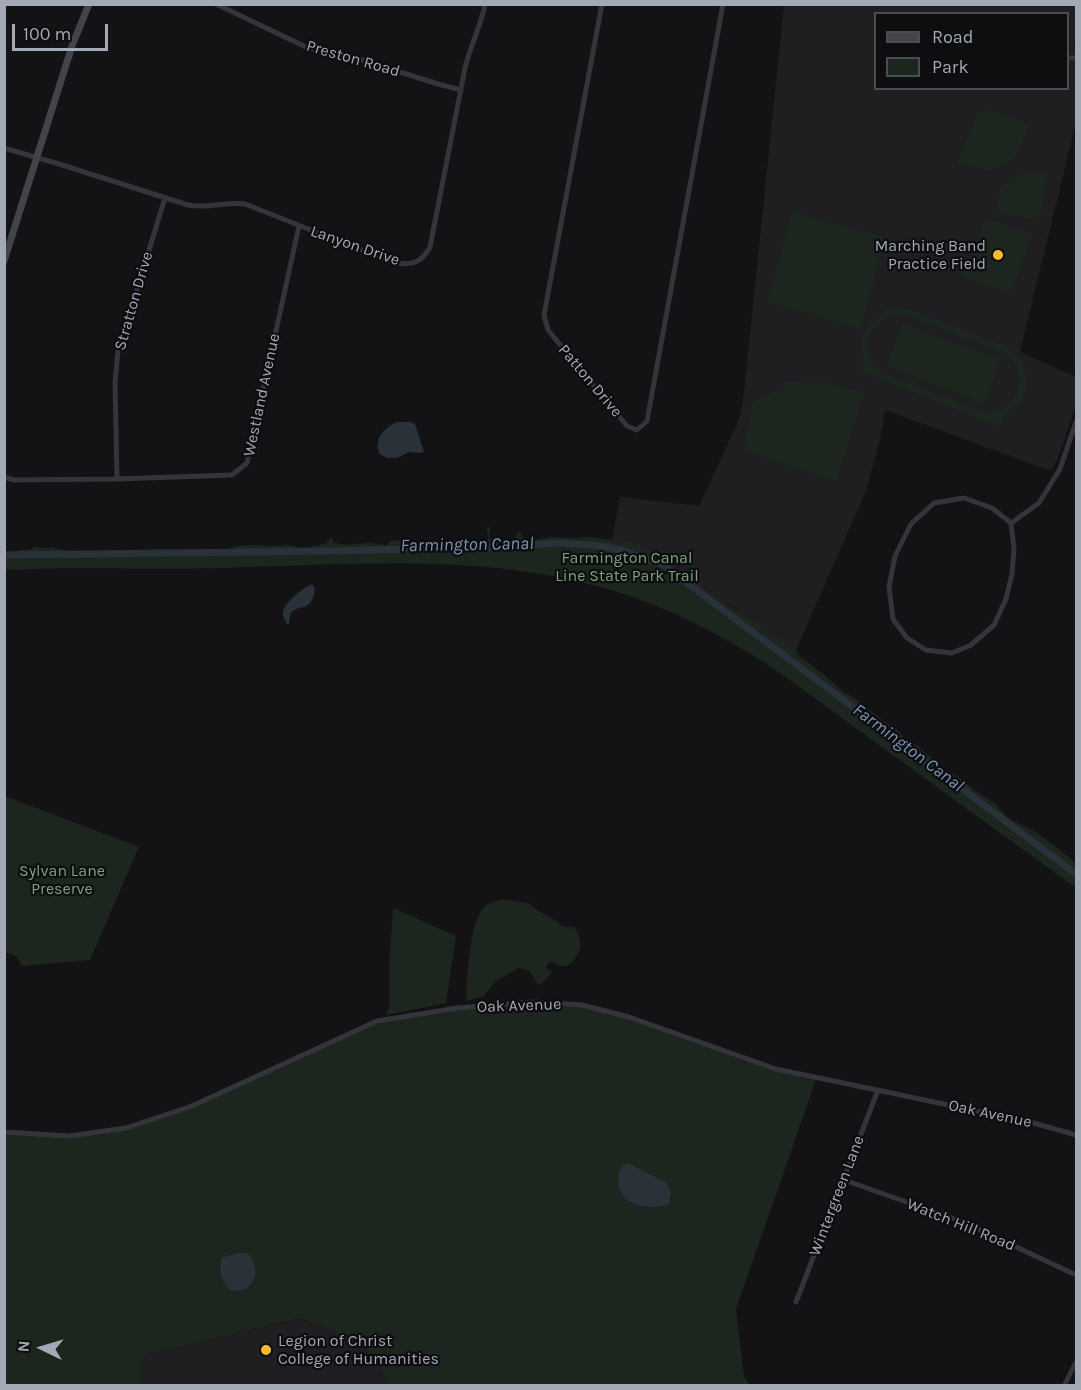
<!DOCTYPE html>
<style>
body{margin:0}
#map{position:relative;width:1081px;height:1390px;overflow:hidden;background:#131315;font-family:Karla,sans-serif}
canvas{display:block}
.frame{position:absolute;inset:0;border:6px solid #a4a9b6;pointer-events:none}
.legend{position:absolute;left:874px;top:12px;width:195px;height:78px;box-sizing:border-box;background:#0e0e10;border:2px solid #4a4c52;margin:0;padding:8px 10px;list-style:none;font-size:18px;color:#a4a9b6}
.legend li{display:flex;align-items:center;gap:12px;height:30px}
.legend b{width:30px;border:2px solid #4a4c52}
.north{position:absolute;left:12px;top:1318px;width:60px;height:60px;-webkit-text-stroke:4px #0e0e10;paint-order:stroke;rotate:275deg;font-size:16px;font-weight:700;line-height:24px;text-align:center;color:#a4a9b6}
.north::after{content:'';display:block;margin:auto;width:21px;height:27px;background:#a4a9b6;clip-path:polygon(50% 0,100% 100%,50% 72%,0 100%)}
.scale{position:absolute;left:12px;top:24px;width:96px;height:27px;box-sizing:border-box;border:3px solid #a4a9b6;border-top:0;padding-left:8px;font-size:18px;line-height:21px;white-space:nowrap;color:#a4a9b6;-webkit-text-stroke:4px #0e0e10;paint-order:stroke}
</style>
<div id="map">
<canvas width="1081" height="1390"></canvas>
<div class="frame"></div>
<ul class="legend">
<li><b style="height:8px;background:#42444a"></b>Road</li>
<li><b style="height:16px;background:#1d251f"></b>Park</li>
</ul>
<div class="north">N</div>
<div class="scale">100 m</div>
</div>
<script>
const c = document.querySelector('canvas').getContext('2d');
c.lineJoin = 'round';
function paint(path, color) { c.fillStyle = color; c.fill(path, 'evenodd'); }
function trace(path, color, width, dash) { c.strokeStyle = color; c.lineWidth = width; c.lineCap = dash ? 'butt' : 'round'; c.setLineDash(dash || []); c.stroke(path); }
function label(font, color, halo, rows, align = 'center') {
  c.font = font + ' Karla,sans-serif'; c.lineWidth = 4.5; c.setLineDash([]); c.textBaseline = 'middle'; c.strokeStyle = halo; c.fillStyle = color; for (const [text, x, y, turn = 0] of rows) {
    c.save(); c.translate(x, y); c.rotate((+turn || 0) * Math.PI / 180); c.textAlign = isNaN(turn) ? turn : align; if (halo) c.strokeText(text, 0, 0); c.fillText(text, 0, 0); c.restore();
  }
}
const built = new Path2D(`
 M784,5H1076V36L1074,46L1076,47V122L1020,352L1076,377V405L1058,458L1051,471L885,410L880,440L866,491L796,650H793L777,637L771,635L760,627L751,619L711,594L696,582L685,576L669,560L638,543L612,540L620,497L699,506L738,422L743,402ZM876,14H1068V88H876Z
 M299,1318L337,1332L362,1345L392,1385L141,1386V1368L145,1355Z`);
const green = new Path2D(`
 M992,110L1031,124C1020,147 1013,173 981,169C973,168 965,166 957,164L977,113Z
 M1025,171L1048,172L1040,219L995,213L1000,189Z
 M792,211L885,237L861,329L767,302Z
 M985,217L1033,234L1011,294L963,277Z
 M901,307L913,310L1003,345L1018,355L1026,371L1027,389L1019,405L1010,413L1001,418L1004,419L1001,427L859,372L861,364L865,365C852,336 869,308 901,307ZM900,316L910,317L1000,352C1034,368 1020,415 983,411L888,375C857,360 865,316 900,316Z
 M903,323L1001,360L985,404L886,366Z
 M822,381L865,392L836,482L744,451L751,405L786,383Z
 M490,526L489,538L494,540H513L515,538L518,532L521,533L522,537L532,540L551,537L573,538L588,537L638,543L669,560L685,576L699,584L711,594L719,598L724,603L751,619L771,635L779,638L793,650H796L799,656L822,673L845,693L856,699L885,722L896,728L906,740L918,746L946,770L956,775L977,792L996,804L1008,818L1036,832L1076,863V888L773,668C737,645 700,624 661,608C520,549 370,564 222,568C149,570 77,566 5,570V553L15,552L21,550H29L35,547L48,548L52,547L69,552H107L123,550L141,551L154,549L223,551L237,546L259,545L277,546L288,545L303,548L324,544L328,542L330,537L333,539V542C353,549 365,538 386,546L389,542L393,540L420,544L438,540L485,541L488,540L487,528Z
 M5,796L139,847L90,960L21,966C19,957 14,953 5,953Z
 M502,899L528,903L537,910L552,918L564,927H574C585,940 581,957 567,966H559L551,961L547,965L546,969L552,972L544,982L538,985L530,971L519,968L495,982L483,997L466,1001C467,979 469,921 485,906C489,902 497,901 502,899Z
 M393,908L456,936L446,1003L387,1015V1011L389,1009V968Z
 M534,1002L582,1005L629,1017L776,1069L817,1077L736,1309L744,1376L750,1385H392L362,1345L337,1332L299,1318L145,1355L141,1368V1385H5L4,1132L69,1136L126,1128L193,1105L377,1021L457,1008ZM630,1165L663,1181L619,1187L618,1180L619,1171Z`);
const water = new Path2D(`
 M397,422H410L415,424L424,452L419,453L409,452L397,458H387L380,454C373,439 384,428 397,422Z
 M312,584L315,589C311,615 298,603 291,613C290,614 289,622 289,624H287C286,621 284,619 283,615C282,603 303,588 312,584Z
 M625,1164H630L663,1181L667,1183L671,1193L669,1204C647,1212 616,1205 618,1177C619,1170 620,1168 625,1164Z
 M238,1253H247C263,1268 255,1296 230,1290C219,1277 220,1274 221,1258Z`);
const canal = new Path2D(`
 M4,555L332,551L500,547L557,543L593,545L621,550L663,565L1076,874`);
const street = new Path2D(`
 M216,4L308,48L353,57L438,84L461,90
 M602,4L544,315L548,330L627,426L637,430L647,421L723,4
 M1068,58H1076
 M4,148L59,164L188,205C208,209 226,201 245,204L392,262C410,266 421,264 430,247L465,68C470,46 481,27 485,4
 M4,477L14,480L117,479L232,475L247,463L299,226
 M117,479L115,383L118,351L165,198
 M964,498L992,508L1011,523L1014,548L1012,574L1006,599L994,625L971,645L952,653L926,650L907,638L893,619L889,587L895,556L911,524L934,503Z
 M1011,523L1039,503L1060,469L1076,422
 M4,1132L69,1136L126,1128L192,1106L377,1021L457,1008L534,1002L582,1005L629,1017L776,1069L1030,1122L1076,1135
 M844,1180L963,1222L1076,1275
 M796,1302L878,1090
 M1064,1386L1076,1362`);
const secondary = new Path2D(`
 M4,261L60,84L72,46L89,4`);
const markers = [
 [998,255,6,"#f9bc27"],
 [266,1350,6,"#f9bc27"]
];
const streetNames = [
 ["Preston Road",353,59,16],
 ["Lanyon Drive",355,246,19],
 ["Stratton Drive",134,301,-74],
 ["Patton Drive",590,381,50],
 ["Westland Avenue",262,395,-78],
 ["Oak Avenue",519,1006,-2],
 ["Oak Avenue",990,1114,12],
 ["Wintergreen Lane",837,1196,-69],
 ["Watch Hill Road",961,1225,22]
];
const poiNames = [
 ["Marching Band",986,246],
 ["Practice Field",986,264],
 ["Legion of Christ",278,1341,"left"],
 ["College of Humanities",278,1359,"left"]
];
const parkNames = [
 ["Farmington Canal",627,558],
 ["Line State Park Trail",627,576],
 ["Sylvan Lane",62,871],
 ["Preserve",62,889]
];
const waterNames = [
 ["Farmington Canal",467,545,-1],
 ["Farmington Canal",908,748,37]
];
paint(built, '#1f1f22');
paint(green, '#1d251f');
paint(water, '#293139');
trace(canal, '#293139', 7);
trace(street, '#34353a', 5);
trace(secondary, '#42444a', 7);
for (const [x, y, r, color] of markers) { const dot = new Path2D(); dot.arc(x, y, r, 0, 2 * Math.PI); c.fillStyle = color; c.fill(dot); trace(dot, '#0e0e10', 2); }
label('16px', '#a4a9b6', '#0e0e10', streetNames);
label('16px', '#a4a9b6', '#0e0e10', poiNames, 'right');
label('16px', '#7aa27e', '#0e0e10', parkNames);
label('italic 18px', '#7995b3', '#0e0e10', waterNames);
</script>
